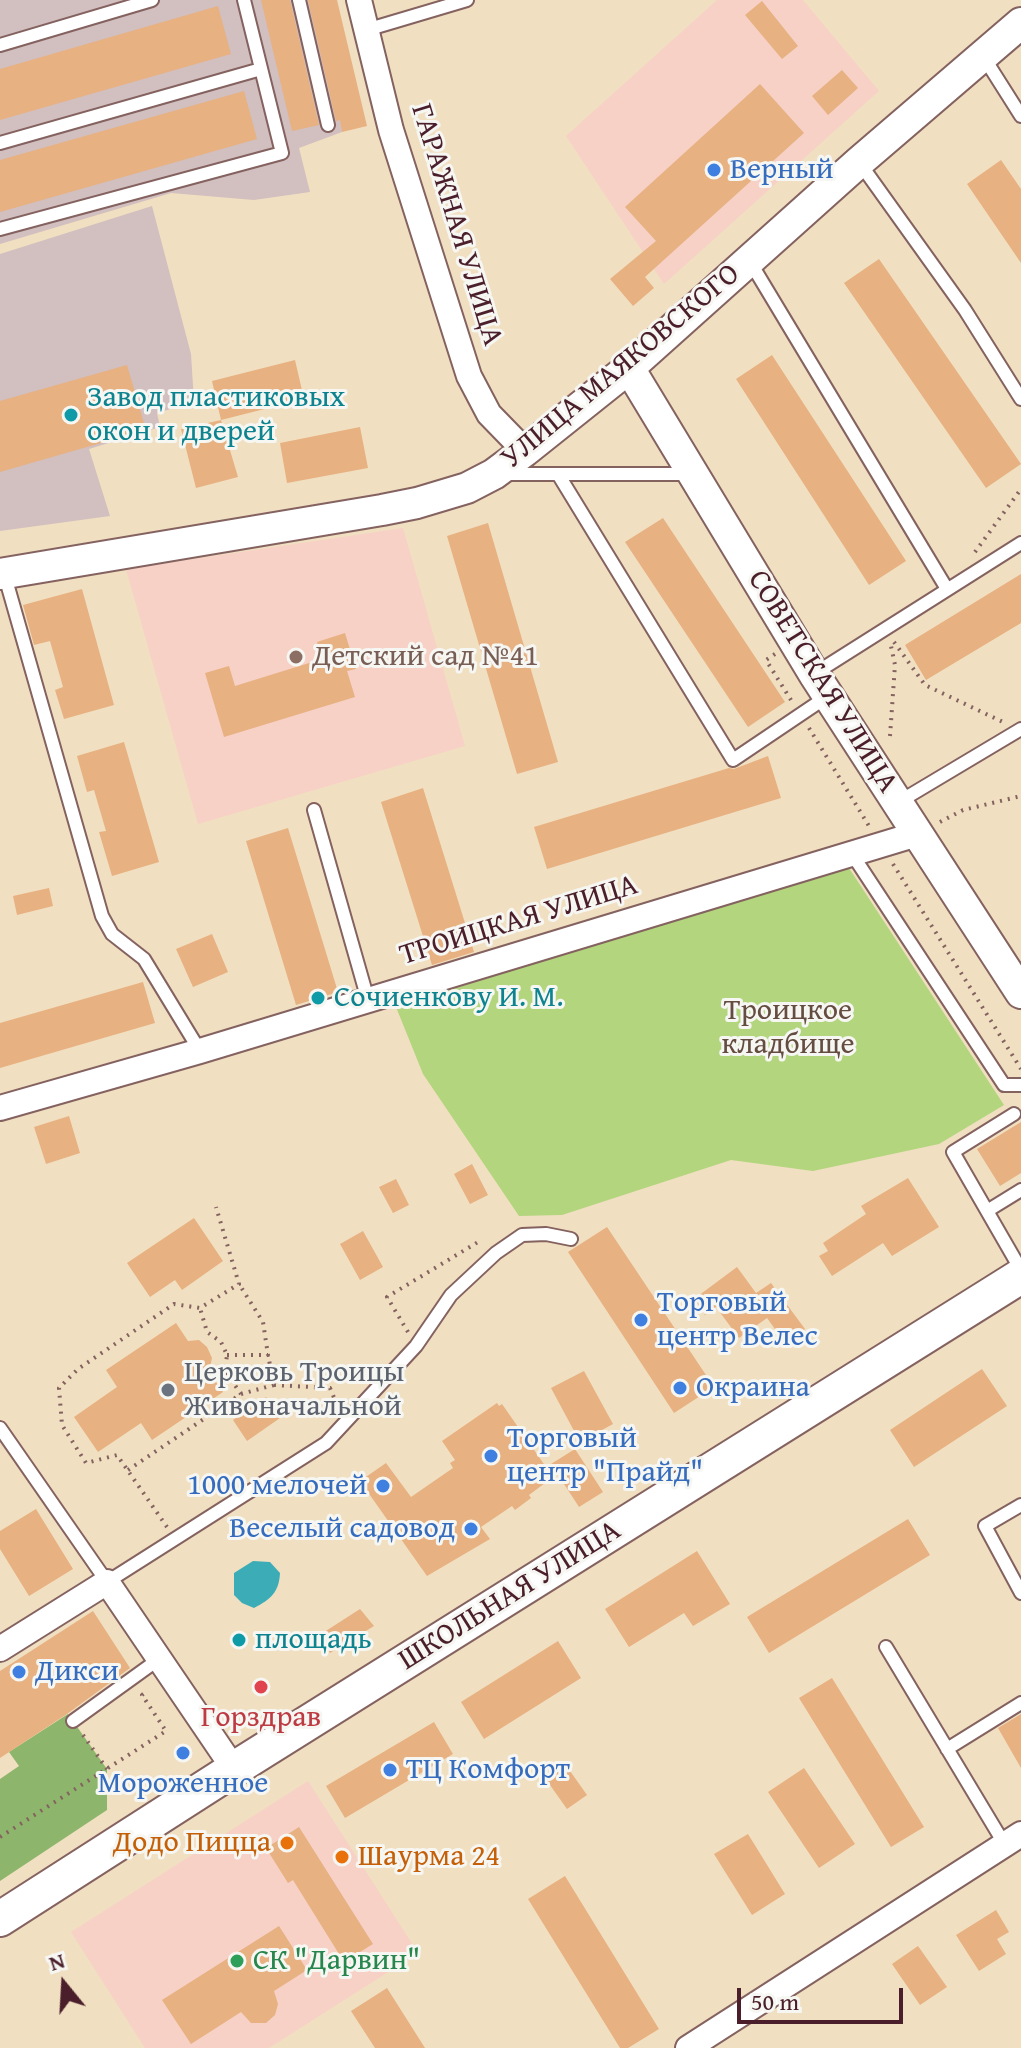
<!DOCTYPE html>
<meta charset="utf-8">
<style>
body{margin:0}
#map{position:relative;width:1021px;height:2048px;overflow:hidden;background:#f1dfc1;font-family:"Gentium Book Plus",serif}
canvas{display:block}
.north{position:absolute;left:24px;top:1944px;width:80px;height:80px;-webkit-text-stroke:6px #f6f6f2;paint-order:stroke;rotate:342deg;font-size:22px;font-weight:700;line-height:32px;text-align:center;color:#4a1f2b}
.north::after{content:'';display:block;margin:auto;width:28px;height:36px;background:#4a1f2b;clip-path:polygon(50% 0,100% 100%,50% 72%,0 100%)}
.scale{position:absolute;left:737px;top:1988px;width:166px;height:36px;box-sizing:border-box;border:4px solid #4a1f2b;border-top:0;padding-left:10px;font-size:24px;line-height:28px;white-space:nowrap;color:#4a1f2b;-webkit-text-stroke:6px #f6f6f2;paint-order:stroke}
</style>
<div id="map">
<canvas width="1021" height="2048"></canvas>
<div class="north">N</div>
<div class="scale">50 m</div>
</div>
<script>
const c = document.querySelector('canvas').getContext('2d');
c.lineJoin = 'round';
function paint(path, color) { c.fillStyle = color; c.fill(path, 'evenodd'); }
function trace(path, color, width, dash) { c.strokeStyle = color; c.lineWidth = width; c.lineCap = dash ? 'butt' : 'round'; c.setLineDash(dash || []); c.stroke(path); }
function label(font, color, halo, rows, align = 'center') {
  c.font = font + ' "Gentium Book Plus",serif'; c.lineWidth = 6; c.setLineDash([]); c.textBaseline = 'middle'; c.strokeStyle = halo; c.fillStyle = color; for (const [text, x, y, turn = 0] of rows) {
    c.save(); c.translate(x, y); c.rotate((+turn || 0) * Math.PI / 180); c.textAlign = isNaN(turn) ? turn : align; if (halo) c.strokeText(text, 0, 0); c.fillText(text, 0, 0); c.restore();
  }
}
const built = new Path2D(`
 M717,0H803L879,91L664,284L566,136Z
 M403,528L465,746L198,824L126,569Z
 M308,1781L418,1953L269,2048H145L71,1932Z`);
const industrial = new Path2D(`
 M0,0H337L342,132L299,148L310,192L254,200L171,193L0,244Z
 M152,206L191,354L194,402L157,413L160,427L89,449L110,516L0,531V254Z`);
const green = new Path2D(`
 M847,865L1004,1105L939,1144L813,1171L731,1160L562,1215L519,1216L423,1074L396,1007Z`);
const forest = new Path2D(`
 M68,1714L107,1769V1810L0,1881V1779L19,1766L9,1752Z`);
const water = new Path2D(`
 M253,1561L270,1562L280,1573C279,1592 271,1599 254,1608L242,1603L234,1595V1573Z`);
const building = new Path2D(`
 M261,0H290L319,125L292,131Z
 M308,0H337L367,126L342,132L340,120L336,121Z
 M762,1L798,46L782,59L745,15Z
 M218,6L231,54L0,120V69Z
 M842,70L858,88L828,115L812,96Z
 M760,84L804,133L645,277L654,288L633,306L610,279L656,241L625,207Z
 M244,91L257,139L0,212V160Z
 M1001,160L1021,189V263L967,184Z
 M879,259L1021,464L986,488L844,283Z
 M772,355L906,561L869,585L736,379Z
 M295,360L304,399L221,420L212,381Z
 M127,365L146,430L0,472V401Z
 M221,420L238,477L196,488L181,429Z
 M360,427L368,468L287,483L280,443Z
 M663,518L785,702L748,727L625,542Z
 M488,523L558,762L517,774L447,536Z
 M1021,574V623L926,680L905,645Z
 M82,589L114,705L64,719L55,690L63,687L50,641L34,645L23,605Z
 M345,633L356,669L347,671L355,697L224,737L205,673L229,666L235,686L322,659L317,642Z
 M124,742L159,862L112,876L99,832L106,831L94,790L87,792L77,756Z
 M768,756L781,798L547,869L534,827L729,768L734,769Z
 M423,788L474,952L432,965L381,802Z
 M288,828L338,992L296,1005L246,841Z
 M49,888L53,906L17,915L13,896Z
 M212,934L228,972L193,987L176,949Z
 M143,982L155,1023L0,1068V1023Z
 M69,1116L80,1153L46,1164L34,1127Z
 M1021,1122V1173L1000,1186L977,1149Z
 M472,1164L488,1195L470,1204L454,1174Z
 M908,1178L939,1227L892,1256L883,1243L832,1276L819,1256L828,1251L823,1243L866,1214L861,1206Z
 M396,1179L409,1205L393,1213L379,1187Z
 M194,1218L223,1261L182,1290L175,1280L150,1297L127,1263Z
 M607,1227L714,1387L674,1413L568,1252Z
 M363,1231L383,1267L360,1280L340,1244Z
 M737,1267L756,1293L771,1283L805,1329L785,1343L767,1318L739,1338L716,1307L705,1315L694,1299Z
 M176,1323L188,1341L199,1340L207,1347L212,1358L209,1372L223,1392L152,1440L141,1423L98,1452L74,1417L117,1387L106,1370Z
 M982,1369L1007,1406L914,1467L890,1430Z
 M584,1371L613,1424L580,1442L551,1388Z
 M266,1397L280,1418L247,1441L233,1420Z
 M497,1403L499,1406L502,1404L553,1477L529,1495L531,1498L515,1510L512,1506L481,1527L490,1539L427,1576L360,1481L386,1463L411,1497L453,1468L450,1463L455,1460L442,1441Z
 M575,1449L603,1492L579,1507L551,1464Z
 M36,1509L73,1569L29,1596L0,1549V1531Z
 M908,1519L930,1555L769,1653L747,1617Z
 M697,1551L730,1604L693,1626L684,1613L629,1647L605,1609Z
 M360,1609L374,1626L330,1653L318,1636Z
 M93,1611L130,1668L67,1714L0,1758V1671Z
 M558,1641L581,1678L484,1739L461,1702Z
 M832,1678L924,1827L891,1847L799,1698Z
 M1021,1714V1768L998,1728Z
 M434,1722L453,1754L345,1818L326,1786Z
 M565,1764L587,1795L567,1809L545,1778Z
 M804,1768L855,1844L819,1868L768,1792Z
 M299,1827L373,1944L344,1962L293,1880L288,1883L266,1848Z
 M748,1834L785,1894L752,1915L714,1854Z
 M565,1876L659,2029L628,2048H620L528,1899Z
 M996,1910L1009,1932L997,1939L1006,1954L979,1971L956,1935Z
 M279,1926L307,1970L274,1991L278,2004L275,2015L266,2023H251L241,2012L191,2044L162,2000Z
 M918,1946L947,1987L920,2005L892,1964Z
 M387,1988L425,2048H375L351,2011Z`);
const path = new Path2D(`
 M975,552L1021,489
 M894,642L925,685L1003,722
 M775,654L766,660L791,700
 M809,728L869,826
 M890,736L895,665L891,646
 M940,822L963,810L1021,796
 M893,864L1021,1069
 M408,1332L387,1297L478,1242L481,1243
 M227,1355H268L263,1322L239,1284
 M274,1385L330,1388L338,1407
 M241,1394L274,1385L268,1355
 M128,1470L241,1394L225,1371L227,1355L221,1342L207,1332L200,1308
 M167,1527L117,1455L86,1463L62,1425L59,1388L78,1369L174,1304L200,1308L239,1284L216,1207
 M83,1735L107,1769
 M0,1837L166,1731L142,1695L146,1692`);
const service = new Path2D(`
 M299,0L328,125
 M366,30L467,0
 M0,45L152,0
 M983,56L1021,116
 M0,143L261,69
 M859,162L965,310L1021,399
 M0,229L282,153L244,0
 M749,260L947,589
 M505,474H691
 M558,474L733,760L828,696
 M4,573L102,916L112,934L144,959L200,1051
 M814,674L1021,543
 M897,803L1021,729
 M314,810L368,1000
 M852,854L1004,1085H1021
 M1014,1114L953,1152L1021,1270
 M987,1211L1021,1190
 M0,1428L107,1582L326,1443L416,1346L451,1295L496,1253L522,1235L546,1234L571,1239
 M1021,1505L985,1526L1021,1593
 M886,1647L1005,1845
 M73,1721L159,1659
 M947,1749L1021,1703`);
const minor = new Path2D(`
 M359,0L391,130L469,376L489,414L525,451
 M0,1108L200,1051L917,834
 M0,1649L107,1582L234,1769
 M688,2048L1021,1834`);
const tertiary = new Path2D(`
 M629,368L814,674L1021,993
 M0,574L382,510L417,503L467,488L494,474L525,451L629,368L859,162L1021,23`);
const secondary = new Path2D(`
 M0,1919L234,1769L1021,1276`);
const markers = [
 [714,170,8,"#3f7fe0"],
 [71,415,8,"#0f9aa8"],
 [296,657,8,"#8d6e63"],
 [318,998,8,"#0f9aa8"],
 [641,1320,8,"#3f7fe0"],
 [680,1388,8,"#3f7fe0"],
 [168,1390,8,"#6b7280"],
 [491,1456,8,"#3f7fe0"],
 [383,1486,8,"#3f7fe0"],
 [471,1529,8,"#3f7fe0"],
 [239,1640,8,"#0f9aa8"],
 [19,1672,8,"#3f7fe0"],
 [261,1687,8,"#e0444e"],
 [183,1753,8,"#3f7fe0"],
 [390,1770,8,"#3f7fe0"],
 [287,1843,8,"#e8710a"],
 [342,1857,8,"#e8710a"],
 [237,1961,8,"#2e9e5b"]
];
const shopNames = [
 ["Верный",730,170],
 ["Торговый",657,1303],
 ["центр Велес",657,1337],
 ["Окраина",696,1388],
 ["Торговый",507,1439],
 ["центр \"Прайд\"",507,1473],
 ["1000 мелочей",367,1486,"right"],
 ["Веселый садовод",455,1529,"right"],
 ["Дикси",35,1672],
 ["ТЦ Комфорт",406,1770],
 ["Мороженное",183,1784,"center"]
];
const streetNames = [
 ["ГАРАЖНАЯ УЛИЦА",456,225,73],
 ["УЛИЦА МАЯКОВСКОГО",621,367,-40],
 ["СОВЕТСКАЯ УЛИЦА",822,682,58],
 ["ТРОИЦКАЯ УЛИЦА",519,921,-17],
 ["ШКОЛЬНАЯ УЛИЦА",510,1596,-32]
];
const cultureNames = [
 ["Завод пластиковых",87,398],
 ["окон и дверей",87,432],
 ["Сочиенкову И. М.",334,998],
 ["площадь",255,1640]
];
const educationNames = [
 ["Детский сад №41",312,657]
];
const parkNames = [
 ["Троицкое",788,1011],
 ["кладбище",788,1045]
];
const worshipNames = [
 ["Церковь Троицы",184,1373],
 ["Живоначальной",184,1407]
];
const healthNames = [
 ["Горздрав",261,1718]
];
const foodNames = [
 ["Додо Пицца",271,1843],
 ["Шаурма 24",358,1857,"left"]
];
const leisureNames = [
 ["СК \"Дарвин\"",253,1961]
];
paint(built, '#f7d1c6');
paint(industrial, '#d2bfbf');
paint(green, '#b2d57d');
paint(forest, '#8db66c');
paint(water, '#3cadb7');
paint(building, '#e7b181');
trace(service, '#846260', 16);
trace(minor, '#846260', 28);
trace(tertiary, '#846260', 34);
trace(secondary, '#846260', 38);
trace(path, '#846260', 4, [2, 6]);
trace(service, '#fff', 12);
trace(minor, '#fff', 24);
trace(tertiary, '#fff', 30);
trace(secondary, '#fff', 34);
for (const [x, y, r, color] of markers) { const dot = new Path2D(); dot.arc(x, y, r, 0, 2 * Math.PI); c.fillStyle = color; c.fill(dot); trace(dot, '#f6f6f2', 3); }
label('30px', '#366cbe', '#f6f6f2', shopNames, 'left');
label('30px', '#4a1f2b', '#f6f6f2', streetNames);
label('30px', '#0d838f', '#f6f6f2', cultureNames, 'left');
label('30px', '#785e54', '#f6f6f2', educationNames, 'left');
label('30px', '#644c40', '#f6f6f2', parkNames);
label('30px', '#5b616d', '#f6f6f2', worshipNames, 'left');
label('30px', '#be3a42', '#f6f6f2', healthNames);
label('30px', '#c56008', '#f6f6f2', foodNames, 'right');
label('30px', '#27864d', '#f6f6f2', leisureNames, 'left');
</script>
